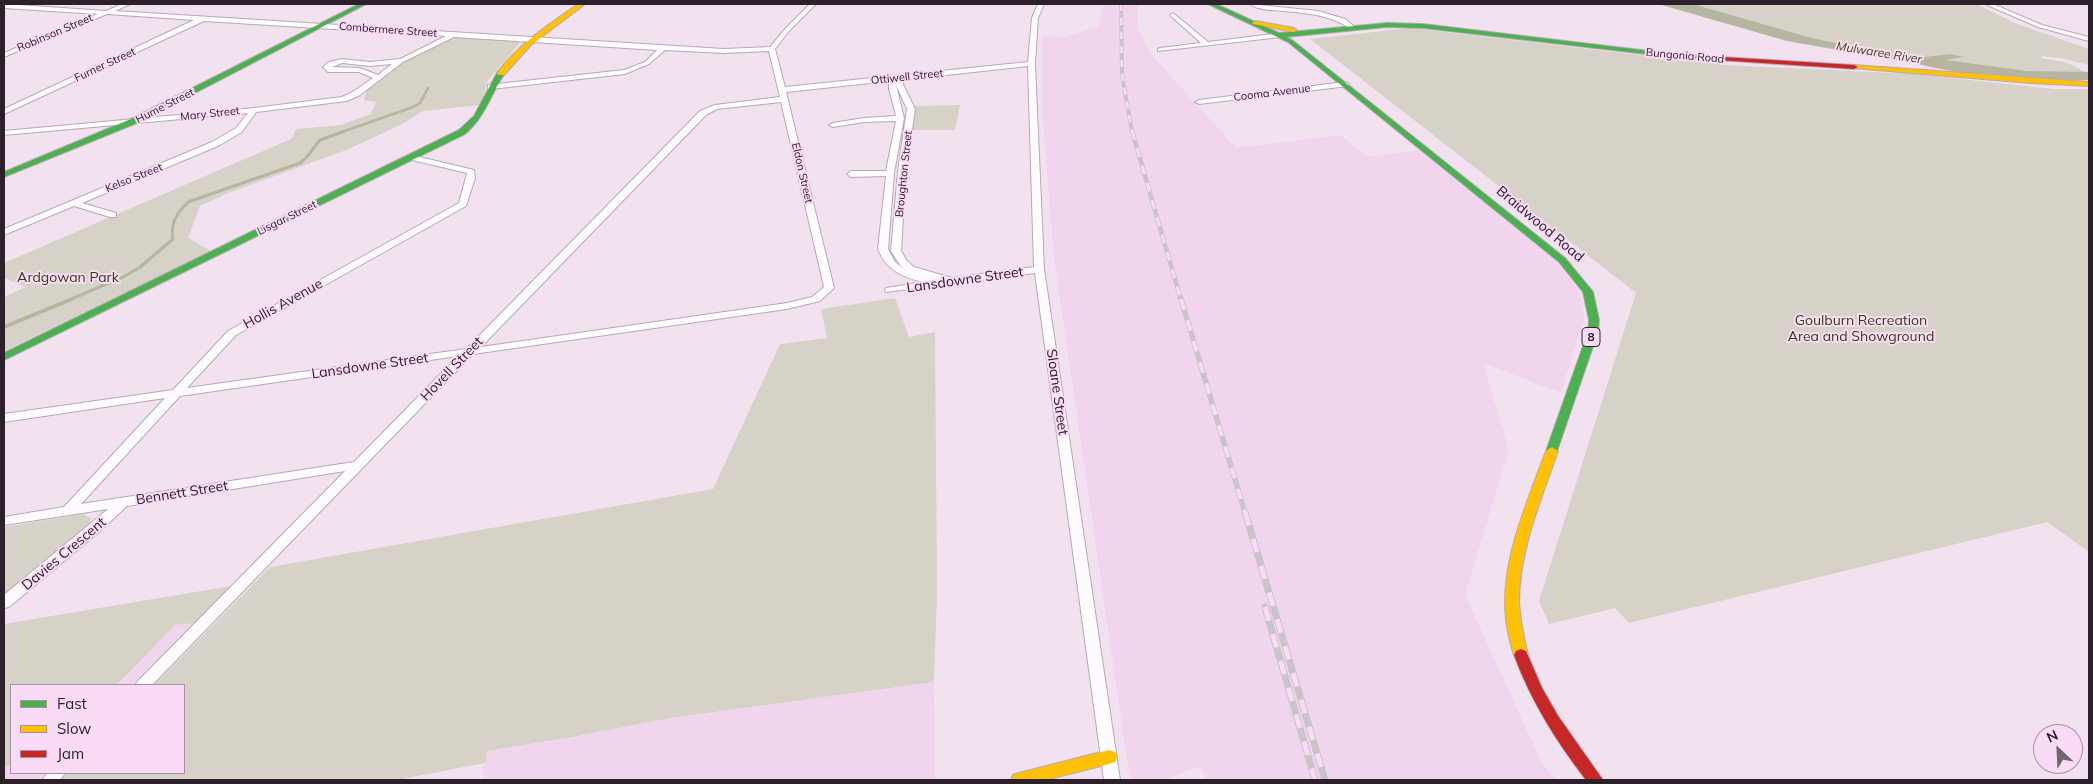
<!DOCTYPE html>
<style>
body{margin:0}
#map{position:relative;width:2093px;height:784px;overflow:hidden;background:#f2e2f0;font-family:Mulish,sans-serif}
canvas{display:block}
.frame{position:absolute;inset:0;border:5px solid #2c212a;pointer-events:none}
.legend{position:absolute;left:10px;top:684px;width:175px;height:90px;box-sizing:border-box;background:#f9dbf5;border:1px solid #a791a4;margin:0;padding:6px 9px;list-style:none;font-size:15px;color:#2c212a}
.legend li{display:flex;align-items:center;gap:10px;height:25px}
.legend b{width:25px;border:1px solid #a791a4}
.north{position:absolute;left:2033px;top:724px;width:50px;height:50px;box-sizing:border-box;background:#f9dbf5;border:1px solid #a791a4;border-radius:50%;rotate:335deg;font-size:14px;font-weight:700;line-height:20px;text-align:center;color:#2c212a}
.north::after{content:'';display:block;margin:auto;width:18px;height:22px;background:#71656f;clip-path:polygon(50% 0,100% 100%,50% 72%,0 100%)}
</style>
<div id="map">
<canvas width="2093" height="784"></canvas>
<div class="frame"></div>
<ul class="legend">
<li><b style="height:6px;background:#4caf50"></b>Fast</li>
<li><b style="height:6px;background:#ffc107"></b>Slow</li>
<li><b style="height:6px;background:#c62828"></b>Jam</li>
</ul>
<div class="north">N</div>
</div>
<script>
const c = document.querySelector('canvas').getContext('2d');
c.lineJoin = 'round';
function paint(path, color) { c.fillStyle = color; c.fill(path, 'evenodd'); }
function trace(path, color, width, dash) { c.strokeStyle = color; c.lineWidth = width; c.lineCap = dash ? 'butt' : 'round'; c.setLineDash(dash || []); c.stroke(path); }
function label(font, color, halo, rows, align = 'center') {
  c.font = font + ' Mulish,sans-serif'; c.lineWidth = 4; c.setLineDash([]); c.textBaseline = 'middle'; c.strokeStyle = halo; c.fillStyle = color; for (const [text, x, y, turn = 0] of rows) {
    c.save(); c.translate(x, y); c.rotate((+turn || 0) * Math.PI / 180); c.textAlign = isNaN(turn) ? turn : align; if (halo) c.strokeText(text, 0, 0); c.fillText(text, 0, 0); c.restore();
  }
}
const built = new Path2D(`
 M1104,4H1138L1137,28L1151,54L1236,148L1341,135L1367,157L1419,150L1557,262L1574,282L1583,302L1584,319L1561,393L1483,363L1509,450L1465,595L1543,765L1556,780H1206L1201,766L1164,780H1130L1054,258L1043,122V36L1063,37L1098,27Z
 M196,623L133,685H11V773H46L38,780H4V645Z
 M934,682L935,780H482L486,751L572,737L670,718Z`);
const green = new Path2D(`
 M1693,4H1976L2017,24L2089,49V65L2060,58L2042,56L2041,58L2068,63L2089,74C2044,81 1993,74 1950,64L1946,60L1962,58L1950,54L1918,58L1877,52L1812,38Z
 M1410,28L1725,65L1914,74L2054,89H2089V552L2047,522L1629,623L1615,608L1549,624L1539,601L1636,293L1310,39Z
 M460,38L514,41L520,43L488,80L481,105L423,111L404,123L349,149L228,193L200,206L188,238L211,251L4,351V297L26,287L4,278V263L291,139L296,129L341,125L371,114L376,102L364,100C365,95 367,89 370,86C385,70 439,39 460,38Z
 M960,105L955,130H911L913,106Z
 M895,298L909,337L935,332L937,594L934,682L670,718L572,737L487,751L485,763L397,780H60L67,773H184V685H154L270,567L713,489L780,344L827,338L821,309Z
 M83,514L91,518L89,526L4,596V527Z
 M231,586L196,623L175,625L116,685H11V765L4,767V624Z`);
const water = new Path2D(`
 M1658,4H1693L1812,38L1877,52L1915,58L1950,54L1964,57L1946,60L1953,67H1949L1912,63L1787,41Z`);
const streamFar2 = new Path2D(`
 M342,132L413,107L420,103L428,88`);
const streamFar1 = new Path2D(`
 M69,300L123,277L139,268L173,239C170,223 177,213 188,202L300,163L306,158L320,140L345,131`);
const stream = new Path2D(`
 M4,327L72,299`);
const river = new Path2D(`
 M1923,57L2027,71L2089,72V80C2035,82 1972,77 1918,64L1916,61Z`);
const street = new Path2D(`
 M4,4L106,11L122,4H130L115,11L724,49L770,47L785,29L810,4H816L789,31L775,49L785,87L1028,62L1032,18L1038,4H1044L1038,18L1035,64L1044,269L1120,780H1104L1035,273L886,292L885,290L886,288L923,282C902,277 886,270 878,249L886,176L851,177L847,174L851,171H886L896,121L864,122L833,127L829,125L833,123L864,118L896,116L889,89V81L786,92L834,288L820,301L787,309L473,354L152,685H135L138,681L345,471L127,506L99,532L9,607L4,608V595L108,509L4,525V517L64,507L165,398L4,422V414L173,390L228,331L459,203L467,173L408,159L407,157L411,155L474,170L475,178L466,206L236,335L187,388L466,349L700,111L715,105L780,97L769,51L724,53L665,50L649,64L625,74L491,89H488V85L624,70L645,62L657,50L454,37L403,62L360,95L347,101L256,112L242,132L218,146L82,203L116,213V217H110L74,206L4,235V229L212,142L236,128L248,113L4,135V131L254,108L342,97L354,91L373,78L359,72H328L323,67L329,62L342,59L370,62L400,59L446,36L204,21L4,114V109L194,20L107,14L4,57V53L98,14L4,8ZM342,63L370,66L392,64L378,75L360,68L332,67ZM1028,66L1034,267L952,278L914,267L907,261L901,251L906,171L915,109L901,80ZM896,85L907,109L898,171L891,251L900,265L907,271L895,262L888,249L894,173L904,118ZM781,102L823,282L824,287L812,297L787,303L481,347L706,115L717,109ZM458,356L354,462L81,504L180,396Z
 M1249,4L1318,11L1345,19L1356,28L1351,29C1330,15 1308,13 1283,11C1272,10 1258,10 1249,4Z
 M1985,4H1993L2042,25L2089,37V41L2038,27Z
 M1173,13L1208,42L1281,33L1284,35L1281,37L1158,51V49L1160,48L1201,43L1171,16L1170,15Z
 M1345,82L1349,84L1348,86L1199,104L1195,102L1199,100Z
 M47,773H65L60,780H42Z`);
const fast = new Path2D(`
 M359,4H366L137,123L4,177V172L131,119Z
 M1208,4H1216L1279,33L1387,23L1423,24L1691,56V58L1689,59L1423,28L1387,27L1286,37L1292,40L1565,258L1593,292L1599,320L1598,332L1556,454H1548L1546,451L1588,332L1589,320L1583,292L1559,262L1288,42Z
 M498,71L505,73C490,95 486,116 465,134L4,360V353L459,130L474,116Z`);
const slow = new Path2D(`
 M578,4H585L531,45L504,75H498L497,73C519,44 549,24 578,4Z
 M1255,21L1294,28L1297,30L1294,32L1253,24L1252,23Z
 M1854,65L2089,82V86L2030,83L1852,68V66Z
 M1552,447L1558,451C1541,500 1519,550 1519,602C1520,620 1524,638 1528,655L1526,659L1521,661L1516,659C1512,652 1511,644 1509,637C1494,574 1525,509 1546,451Z
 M1109,750L1115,752L1117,757L1115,762L1109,764L1045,780H1011L1013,775L1019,773Z`);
const jam = new Path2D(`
 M1689,55L1854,65L1858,67L1854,69L1687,58V56Z
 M1521,649L1526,651L1542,688L1558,716L1603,780H1586C1556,741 1531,701 1514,655L1516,651Z`);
const railFar3 = new Path2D(`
 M1121,4L1122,75L1132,132`);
const railFar2 = new Path2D(`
 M1132,131L1181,300`);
const railFar1 = new Path2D(`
 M1181,299L1245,513`);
const rail = new Path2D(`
 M1245,512L1325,780
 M1265,607L1315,780`);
const farStreetnames = [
 ["Combermere Street",388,30,4],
 ["Robinson Street",55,33,-23],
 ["Bungonia Road",1685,56,5],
 ["Furner Street",105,65,-25],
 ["Ottiwell Street",907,77,-6],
 ["Cooma Avenue",1272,93,-7],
 ["Hume Street",165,106,-27],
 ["Mary Street",210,114,-6],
 ["Eldon Street",802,173,77],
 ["Broughton Street",904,174,-84],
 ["Kelso Street",134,178,-22],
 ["Lisgar Street",287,218,-26]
];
const farWaternames = [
 ["Mulwaree River",1879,53,9]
];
const shields = [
 [1591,337,18]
];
const shieldNames = [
 ["8",1591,337]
];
const streetNames = [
 ["Braidwood Road",1540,224,40],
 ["Lansdowne Street",965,280,-8],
 ["Hollis Avenue",283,304,-29],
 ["Lansdowne Street",370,366,-8],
 ["Hovell Street",452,369,-46],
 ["Sloane Street",1057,392,82],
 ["Bennett Street",182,493,-9],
 ["Davies Crescent",64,554,-40]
];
const parkNames = [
 ["Ardgowan Park",68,278],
 ["Goulburn Recreation",1861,321],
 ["Area and Showground",1861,337]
];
paint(built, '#f1d5ed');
paint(green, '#d6d2c7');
paint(water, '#b6b6a0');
trace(streamFar2, '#b6b6a0', 2.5);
trace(streamFar1, '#b6b6a0', 3);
trace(stream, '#b6b6a0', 4);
paint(river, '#b6b6a0');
trace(street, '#b6aab5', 2);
trace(fast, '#b6aab5', 2);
trace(slow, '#b6aab5', 2);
trace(jam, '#b6aab5', 2);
paint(street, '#fdfbfd');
paint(fast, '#4caf50');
paint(slow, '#ffc107');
paint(jam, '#c62828');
trace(railFar3, '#c9c4c8', 4);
trace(railFar2, '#c9c4c8', 4.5);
trace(railFar1, '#c9c4c8', 5.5);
trace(rail, '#c9c4c8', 7);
trace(railFar3, '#f9dbf5', 2.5, [7]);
trace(railFar2, '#f9dbf5', 3, [9]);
trace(railFar1, '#f9dbf5', 4, [11]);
trace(rail, '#f9dbf5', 5, [14]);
label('11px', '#2c212a', '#f9dbf5', farStreetnames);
label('italic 12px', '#3e4504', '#f9dbf5', farWaternames);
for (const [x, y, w] of shields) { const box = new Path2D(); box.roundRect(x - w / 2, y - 9.5, w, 19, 4); c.fillStyle = '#f9dbf5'; c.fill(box); trace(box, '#2c212a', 1); }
label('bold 12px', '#2c212a', null, shieldNames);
label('14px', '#2c212a', '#f9dbf5', streetNames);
label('14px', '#373d10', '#f9dbf5', parkNames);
</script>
